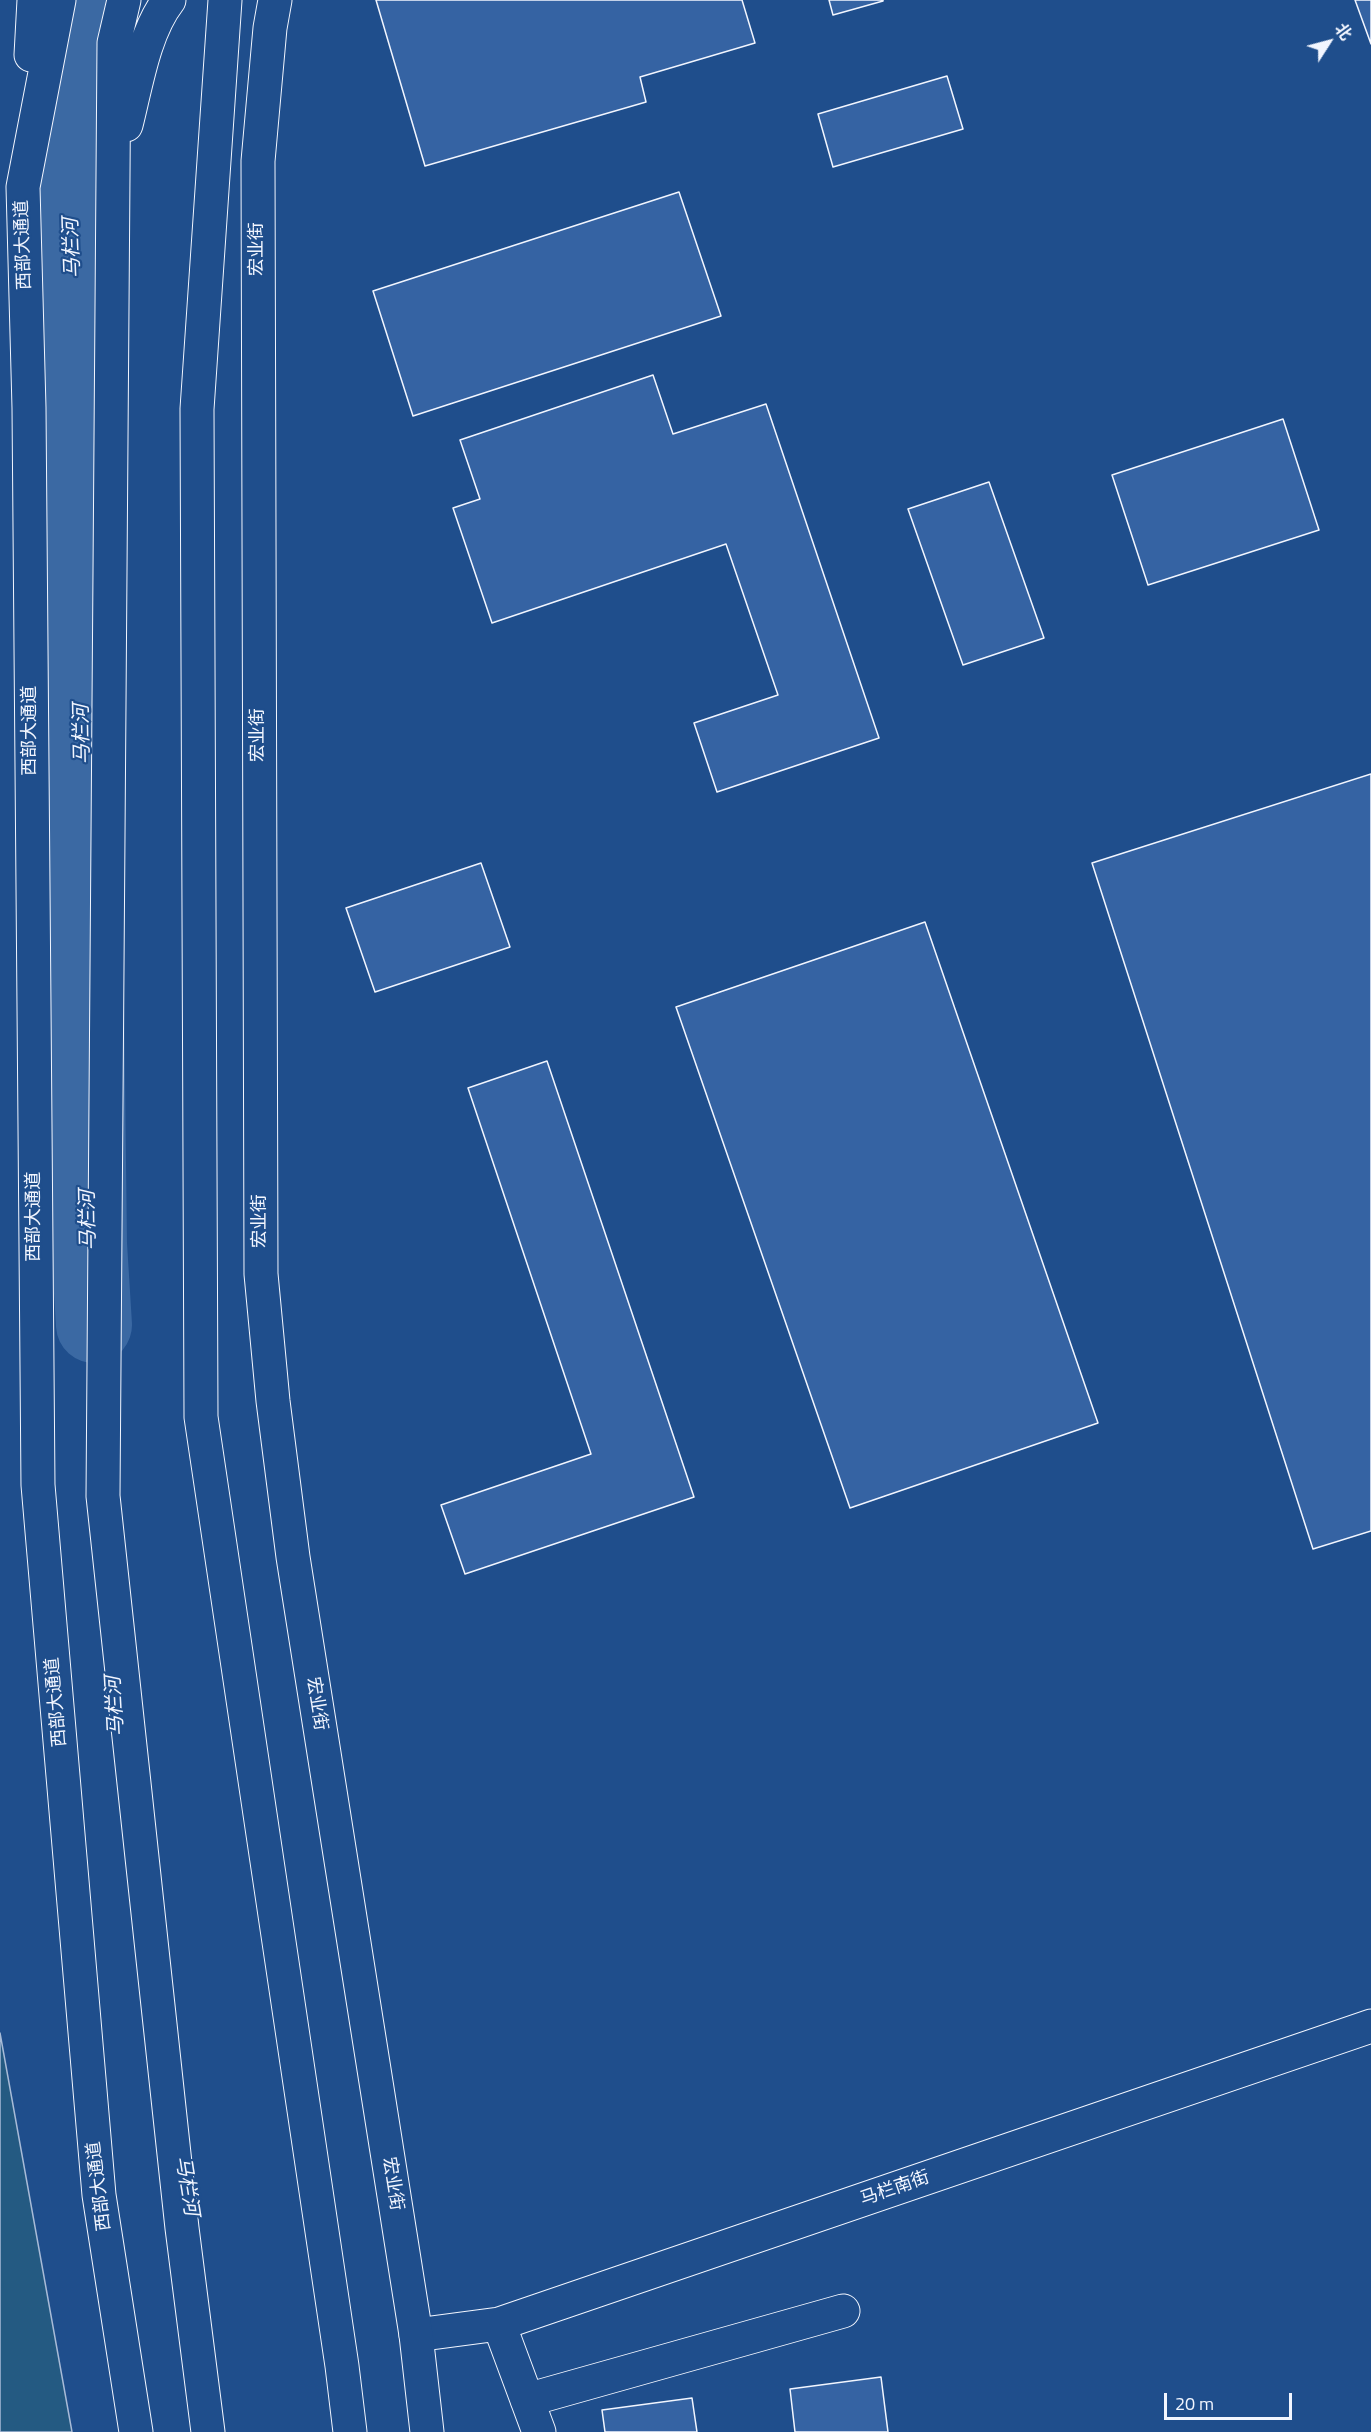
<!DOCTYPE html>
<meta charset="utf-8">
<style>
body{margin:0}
#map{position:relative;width:1371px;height:2432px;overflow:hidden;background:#1f4e8c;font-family:"Titillium Web","Noto Sans SC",sans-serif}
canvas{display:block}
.north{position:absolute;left:1299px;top:12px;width:60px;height:60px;-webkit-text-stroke:4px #1f4e8c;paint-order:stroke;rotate:54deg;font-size:16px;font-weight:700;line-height:24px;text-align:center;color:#f2f6ff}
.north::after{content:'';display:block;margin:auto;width:21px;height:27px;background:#f2f6ff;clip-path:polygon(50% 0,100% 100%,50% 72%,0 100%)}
.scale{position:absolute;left:1164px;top:2393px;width:128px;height:27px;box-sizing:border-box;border:3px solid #f2f6ff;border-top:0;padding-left:8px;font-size:18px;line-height:21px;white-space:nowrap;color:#f2f6ff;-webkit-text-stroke:4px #1f4e8c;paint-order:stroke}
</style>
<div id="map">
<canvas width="1371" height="2432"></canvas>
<div class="north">北</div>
<div class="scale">20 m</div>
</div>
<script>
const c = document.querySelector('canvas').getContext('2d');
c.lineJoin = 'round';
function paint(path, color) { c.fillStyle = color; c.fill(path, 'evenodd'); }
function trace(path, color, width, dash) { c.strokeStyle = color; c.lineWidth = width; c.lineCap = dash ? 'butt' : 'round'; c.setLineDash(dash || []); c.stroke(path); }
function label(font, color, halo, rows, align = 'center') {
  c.font = font + ' "Titillium Web","Noto Sans SC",sans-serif'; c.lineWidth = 4.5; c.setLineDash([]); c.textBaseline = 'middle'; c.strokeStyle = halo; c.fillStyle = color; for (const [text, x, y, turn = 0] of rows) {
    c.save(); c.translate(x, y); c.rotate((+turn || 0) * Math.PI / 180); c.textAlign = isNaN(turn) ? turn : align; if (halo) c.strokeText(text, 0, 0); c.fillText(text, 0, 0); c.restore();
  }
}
const green = new Path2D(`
 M0,2033L72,2432H0Z`);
const river = new Path2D(`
 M74,0L69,103L79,419L89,1244L94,1325`);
const building = new Path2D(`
 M376,0H742L755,43L640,77L646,102L425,166Z
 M829,0H883V1L833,15Z
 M1355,0H1371V44Z
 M947,76L963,129L833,167L818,114Z
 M679,192L721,316L413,416L373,291Z
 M653,375L673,434L766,404L879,738L717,792L694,723L778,695L726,544L492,623L453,508L480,499L460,440Z
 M1283,419L1319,530L1148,585L1112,475Z
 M989,482L1044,638L963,665L908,509Z
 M1371,774V1531L1313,1549L1092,863Z
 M481,863L510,947L375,992L346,908Z
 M925,922L1098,1423L850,1508L676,1007Z
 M547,1061L694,1497L465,1574L441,1505L591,1454L468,1088Z
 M881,2377L888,2432H795L790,2389Z
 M692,2398L697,2432H605L602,2410Z`);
const minor = new Path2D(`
 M499,2324L539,2432
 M416,2335L499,2324L1371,2026
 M527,2400L843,2311`);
const major = new Path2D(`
 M225,0L197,409L201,1417L342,2366L350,2432
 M275,0L270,28L258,161L261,1274L273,1401L293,1557L416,2335L427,2432`);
const highway = new Path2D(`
 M59,0L23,187L29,408L38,1485L99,2195L136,2432
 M124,0L114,43L103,1496L182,2228L208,2432
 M31,55L34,0
 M126,125C136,86 144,32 169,0`);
const streetNames = [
 ["西部大通道",24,245,-92],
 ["宏业街",258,249,-90],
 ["西部大通道",31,731,-90],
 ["宏业街",259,735,-90],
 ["西部大通道",35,1217,-90],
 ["宏业街",261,1221,-90],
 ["西部大通道",57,1702,-95],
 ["宏业街",316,1704,81],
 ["宏业街",392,2184,81],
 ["西部大通道",100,2186,-97],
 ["马栏南街",895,2189,-19]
];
const waterNames = [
 ["马栏河",73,248,-92],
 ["马栏河",83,734,-91],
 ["马栏河",89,1220,-91],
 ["马栏河",116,1706,-93],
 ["马栏河",186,2186,81]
];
paint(green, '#245a82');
trace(green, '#a8bbd7', 1.5);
trace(river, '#3b69a3', 76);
paint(building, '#3563a3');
trace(building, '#f2f6ff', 1.5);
trace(minor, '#f2f6ff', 35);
trace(major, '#f2f6ff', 35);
trace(highway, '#f2f6ff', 35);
trace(minor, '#1f4e8c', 33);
trace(major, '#1f4e8c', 33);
trace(highway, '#1f4e8c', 33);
label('18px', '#f2f6ff', '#1f4e8c', streetNames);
label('italic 20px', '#f2f6ff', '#1f4e8c', waterNames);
</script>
